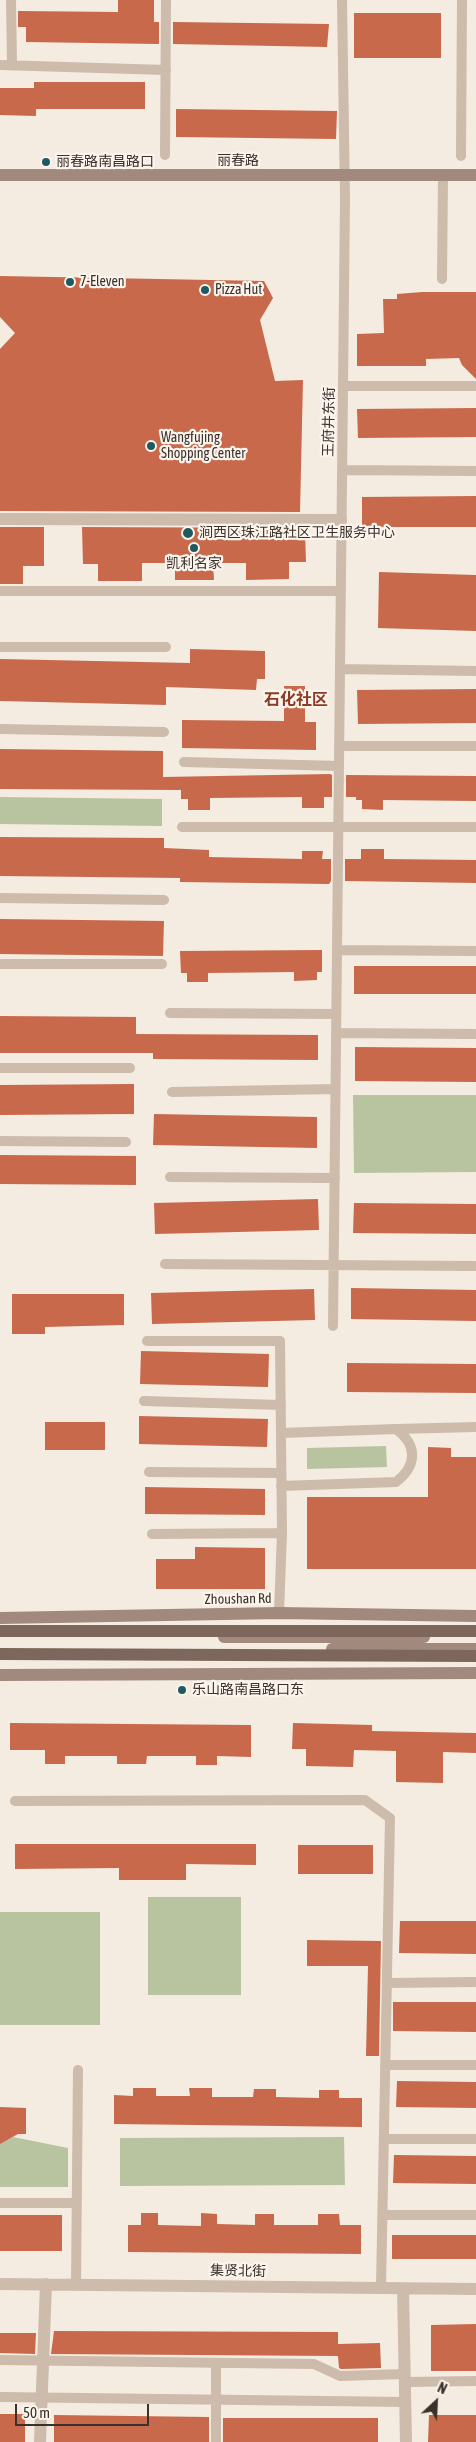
<!DOCTYPE html>
<meta charset="utf-8">
<style>
body{margin:0}
#map{position:relative;width:476px;height:2442px;overflow:hidden;background:#f4ebe1;font-family:"Asap Condensed",sans-serif}
canvas{display:block}
.north{position:absolute;left:411px;top:2377px;width:50px;height:50px;-webkit-text-stroke:4px #fbf5ee;paint-order:stroke;rotate:25deg;font-size:14px;font-weight:700;line-height:20px;text-align:center;color:#3b302b}
.north::after{content:'';display:block;margin:auto;width:18px;height:22px;background:#3b302b;clip-path:polygon(50% 0,100% 100%,50% 72%,0 100%)}
.scale{position:absolute;left:15px;top:2404px;width:134px;height:22px;box-sizing:border-box;border:2px solid #3b302b;border-top:0;padding-left:6px;font-size:15px;line-height:18px;white-space:nowrap;color:#3b302b;-webkit-text-stroke:4px #fbf5ee;paint-order:stroke}
</style>
<div id="map">
<canvas width="476" height="2442"></canvas>
<div class="north">N</div>
<div class="scale">50 m</div>
</div>
<script>
const c = document.querySelector('canvas').getContext('2d');
c.lineJoin = 'round';
function paint(path, color) { c.fillStyle = color; c.fill(path, 'evenodd'); }
function trace(path, color, width, dash) { c.strokeStyle = color; c.lineWidth = width; c.lineCap = dash ? 'butt' : 'round'; c.setLineDash(dash || []); c.stroke(path); }
function label(font, color, halo, rows, align = 'center') {
  c.font = font + ' "Asap Condensed","Noto Sans SC",sans-serif'; c.lineWidth = 4.5; c.setLineDash([]); c.textBaseline = 'middle'; c.strokeStyle = halo; c.fillStyle = color; for (const [text, x, y, turn = 0] of rows) {
    c.save(); c.translate(x, y); c.rotate((+turn || 0) * Math.PI / 180); c.textAlign = isNaN(turn) ? turn : align; if (halo) c.strokeText(text, 0, 0); c.fillText(text, 0, 0); c.restore();
  }
}
const green = new Path2D(`
 M0,797L162,799V826L0,824Z
 M353,1095H476V1172L354,1173Z
 M386,1446L387,1467L307,1469V1448Z
 M148,1897H241V1995H148Z
 M0,1912H100V2025H0Z
 M13,2137L68,2148V2187H0V2143Z
 M344,2137L345,2185L120,2186V2138Z`);
const building = new Path2D(`
 M118,0H154V22H159V44L26,42V27H18V11L118,12Z
 M354,13H441V58H354Z
 M173,22L329,24L327,47L173,44Z
 M34,82H145V109H36V116L0,115V88H34Z
 M176,109L337,111L336,139L176,137Z
 M0,276L264,281L273,298L260,320L275,381L303,380L300,512L0,511V349L15,333L0,317Z
 M422,292H476V379L462,365L459,358L426,359V366H357V334L384,333L383,299H397V294Z
 M476,408V437L358,438L357,409Z
 M476,496V527H362V497Z
 M0,527H44V566H23V584H0Z
 M82,527L299,528V533L305,532L306,562H289V579L246,580V563H213L214,580H175V563H142V581H98V564H83Z
 M379,572L476,575V631L378,628Z
 M190,649L265,651V679H257L256,690L166,687V705L0,701V659L190,663Z
 M284,686H305V722H316V750L182,748V720L284,721Z
 M476,689V723L358,724L357,690Z
 M0,749L163,751V777L330,774L332,775V797H324V808H302V797L210,798V810H188V799H181V790L0,789Z
 M346,775L476,776V801L383,800V810L362,809V800H356V797H346Z
 M0,837L164,838V848L209,850V857L302,859V851H323L322,859H331V881L329,884L180,882V878L0,876Z
 M361,849H384V859L476,860V883L345,881V859H361Z
 M0,919L164,921L163,956L0,954Z
 M322,950V972H317V980L294,981V972L208,973V982H187V973H181L180,951Z
 M354,966H476V994H354Z
 M0,1016L136,1017V1034L318,1035V1060L153,1059V1053H0Z
 M355,1047L476,1048V1082L355,1081Z
 M134,1084V1114L0,1115V1085Z
 M154,1114L317,1117V1148L153,1145Z
 M0,1155L136,1156V1185L0,1184Z
 M318,1199L319,1230L155,1234L154,1203Z
 M354,1203L476,1204V1234L353,1233Z
 M351,1288L476,1290V1321L351,1319Z
 M314,1289L315,1320L152,1324L151,1293Z
 M12,1294H124V1325L45,1327V1334H12Z
 M141,1351L269,1354L268,1387L140,1384Z
 M347,1363L476,1364V1393L347,1392Z
 M139,1416L268,1419L267,1447L139,1444Z
 M45,1422H105V1450H45Z
 M428,1447L451,1448V1457H476V1569H307V1497H428Z
 M145,1487L265,1489V1515L145,1514Z
 M195,1547L265,1548V1589H156V1559H195Z
 M10,1723L251,1725V1757L217,1756V1765H196V1756H147L146,1764H117V1756H65V1764H45V1750H10Z
 M293,1723L372,1725V1731L476,1733V1753L443,1752V1783L396,1782V1751L354,1750L353,1767L306,1766V1749H292Z
 M15,1844H256V1865L186,1864V1880H119V1868L15,1869Z
 M298,1845H373V1874H298Z
 M400,1921H476V1954L399,1953Z
 M307,1940L381,1941L379,2056H366L368,1966H307Z
 M393,2002H476V2032L393,2031Z
 M397,2081L476,2082V2108L396,2107Z
 M133,2088H156V2096H190L189,2088H212V2097H253L254,2089H276V2097L319,2098V2090H339V2098H362V2127L114,2124V2095L133,2096Z
 M0,2107L26,2108V2134H18L0,2144Z
 M394,2155L476,2156V2184L393,2183Z
 M141,2213H158V2225L201,2226V2213L217,2214V2224L255,2225V2214H274V2225H318V2214H339L340,2225H361V2254L128,2252V2225H141Z
 M0,2215H62V2251H0Z
 M392,2235H476V2259H392Z
 M476,2324V2371H431V2325Z
 M54,2331L338,2332V2344L380,2343L381,2368L341,2369L339,2368L338,2356L51,2354Z
 M0,2333H36L35,2354L0,2353Z
 M0,2414H25V2442H0Z
 M54,2415L209,2417V2442H54Z
 M429,2415H476V2442H428Z
 M223,2418H378V2442H223Z`);
const lane = new Path2D(`
 M11,0L12,65
 M0,65L166,70
 M165,155L166,0
 M461,156L462,0
 M442,279L443,176
 M343,386H476
 M342,470L476,471
 M0,591H341
 M0,647H166
 M340,669L476,671
 M0,729L164,732
 M339,746H476
 M184,762L339,766
 M182,827H476
 M0,898L164,900
 M337,950L476,951
 M0,964H162
 M170,1013L336,1014
 M336,1033L476,1034
 M0,1068H130
 M172,1092L335,1089
 M0,1141L126,1142
 M170,1177L335,1178
 M165,1264L476,1266
 M333,1326L345,198L342,0
 M147,1341H280L282,1533L279,1613
 M144,1401L281,1405
 M396,1429L476,1427
 M281,1433L396,1429C418,1445 417,1466 396,1482L281,1486
 M149,1472L281,1473
 M152,1534L282,1533
 M15,1801L365,1800L390,1818L381,2287
 M387,1983L476,1982
 M386,2065H476
 M384,2139H476
 M0,2203H76
 M383,2215H476
 M76,2285L78,2070
 M0,2360L314,2364L340,2376L405,2374
 M405,2382L476,2381
 M0,2397L406,2402
 M216,2442V2363`);
const street = new Path2D(`
 M0,519L341,520
 M0,2284L476,2289
 M403,2288L406,2442
 M40,2442L46,2284`);
const secondary = new Path2D(`
 M0,175H476
 M0,1618L279,1613L476,1616
 M224,1637H424
 M332,1649H476
 M0,1675L476,1673`);
const primary = new Path2D(`
 M0,1631H476
 M0,1654L476,1656`);
const markers = [
 [46,162,5,"#1f5a5e"],
 [70,282,5,"#1f5a5e"],
 [205,290,5,"#1f5a5e"],
 [151,446,5,"#1f5a5e"],
 [188,533,6,"#1f5a5e"],
 [194,548,5,"#1f5a5e"],
 [182,1690,5,"#1f5a5e"]
];
const streetNames = [
 ["丽春路",238,161],
 ["王府井东街",329,422,-89],
 ["Zhoushan Rd",238,1599,-1],
 ["集贤北街",238,2271,1]
];
const poiNames = [
 ["丽春路南昌路口",56,162],
 ["7-Eleven",80,282],
 ["Pizza Hut",215,290],
 ["Wangfujing",161,438],
 ["Shopping Center",161,454],
 ["涧西区珠江路社区卫生服务中心",199,533],
 ["凯利名家",194,564,"center"],
 ["乐山路南昌路口东",192,1690]
];
const quarterNames = [
 ["石化社区",296,700]
];
paint(green, '#b8c4a0');
paint(building, '#c8694b');
trace(lane, '#cdbbac', 10);
trace(street, '#cdbbac', 12);
trace(secondary, '#a18a7d', 12);
trace(primary, '#7d675c', 12);
for (const [x, y, r, color] of markers) { const dot = new Path2D(); dot.arc(x, y, r, 0, 2 * Math.PI); c.fillStyle = color; c.fill(dot); trace(dot, '#fbf5ee', 2); }
label('14px', '#3b302b', '#fbf5ee', streetNames);
label('14px', '#3b302b', '#fbf5ee', poiNames, 'left');
label('bold 16px', '#8c3b22', '#fbf5ee', quarterNames);
</script>
